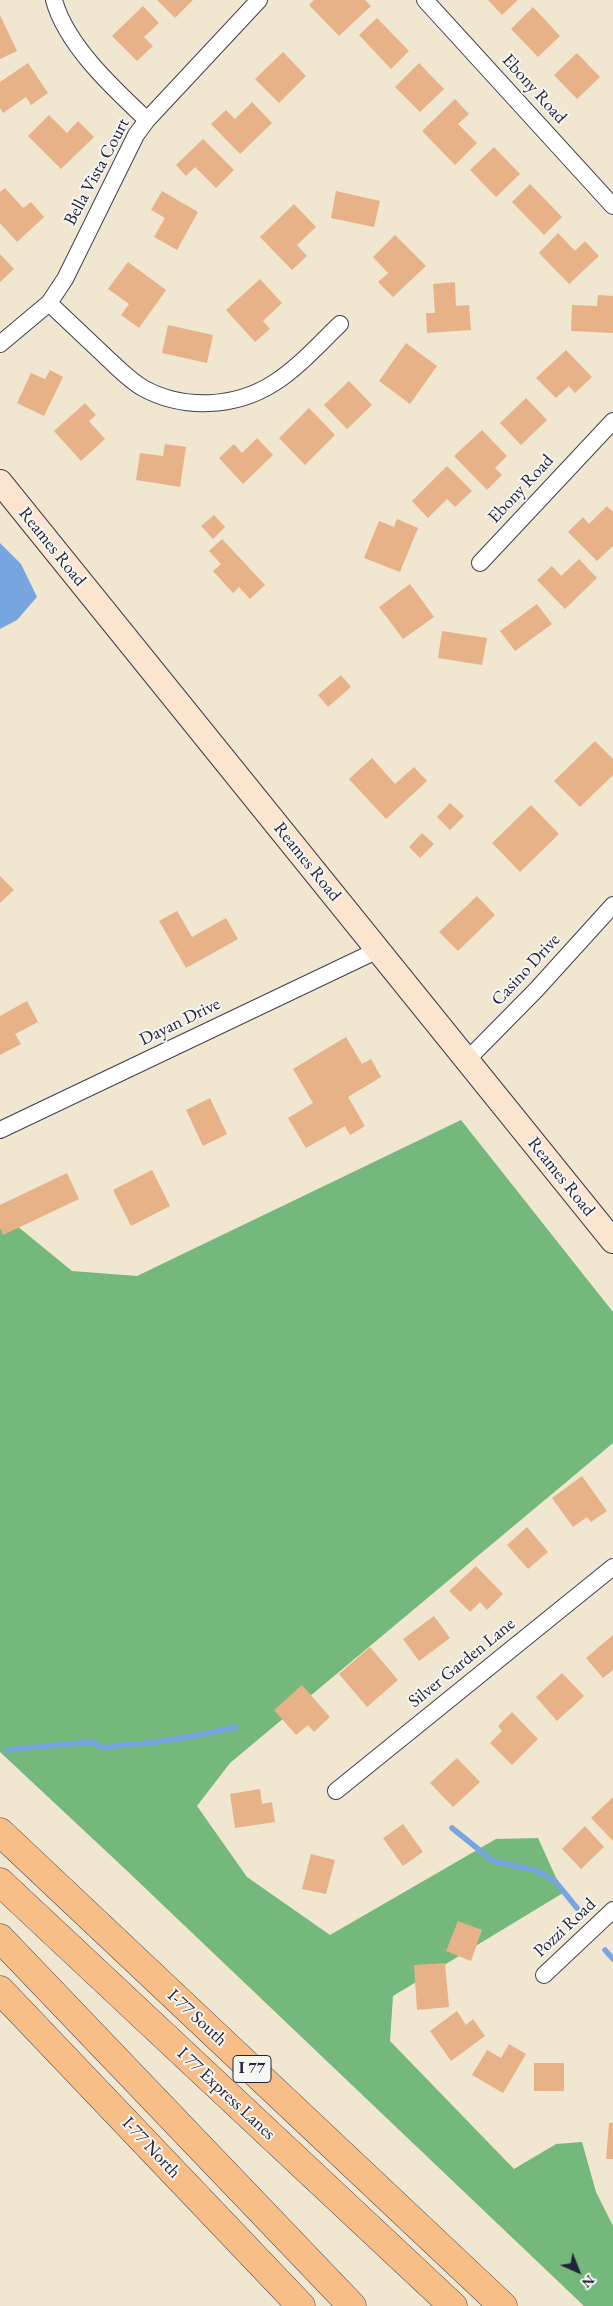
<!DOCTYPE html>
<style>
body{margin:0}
#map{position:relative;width:613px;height:2306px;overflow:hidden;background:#f1e6d0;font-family:"EB Garamond",serif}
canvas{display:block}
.north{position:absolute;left:553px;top:2246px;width:50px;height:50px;-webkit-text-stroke:4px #f6f6f2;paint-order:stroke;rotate:136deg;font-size:14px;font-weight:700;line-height:20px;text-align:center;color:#22223b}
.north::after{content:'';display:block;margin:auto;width:18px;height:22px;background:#22223b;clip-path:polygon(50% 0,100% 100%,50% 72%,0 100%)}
</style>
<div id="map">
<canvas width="613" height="2306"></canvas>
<div class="north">N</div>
</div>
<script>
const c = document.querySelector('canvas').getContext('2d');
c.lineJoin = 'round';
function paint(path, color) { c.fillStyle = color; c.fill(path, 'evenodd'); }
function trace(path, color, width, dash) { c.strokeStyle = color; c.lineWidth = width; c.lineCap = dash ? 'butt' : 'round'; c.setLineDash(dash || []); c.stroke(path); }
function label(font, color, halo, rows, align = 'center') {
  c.font = font + ' "EB Garamond",serif'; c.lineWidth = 4; c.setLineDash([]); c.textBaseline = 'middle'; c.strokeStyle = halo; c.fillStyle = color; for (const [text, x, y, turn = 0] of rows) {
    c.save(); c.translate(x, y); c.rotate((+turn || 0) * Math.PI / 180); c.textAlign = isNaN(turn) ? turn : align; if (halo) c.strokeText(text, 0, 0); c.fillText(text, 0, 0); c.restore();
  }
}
const forest = new Path2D(`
 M461,1120L613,1312V1443L230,1763L197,1806L247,1877L330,1935L496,1839L538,1838L563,1893L393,1996L390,2041L514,2169L556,2144L582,2142L596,2192L613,2226V2306H584L124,1868L0,1752V1212L72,1271L137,1276Z`);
const water = new Path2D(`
 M0,543L21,564L37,597L17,620L0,629Z`);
const stream = new Path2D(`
 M7,1750L91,1742L104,1748C118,1744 132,1745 147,1743C177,1740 206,1734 236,1727
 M452,1828L493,1861L535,1870L555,1881L577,1908
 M605,1950L613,1959`);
const building = new Path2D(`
 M157,0H193L175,18Z
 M314,0H365L371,6L339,36L309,5Z
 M488,0H518L502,15Z
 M143,6L159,23L144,37L153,46L137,61L112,36Z
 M533,7L560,36L538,57L511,29Z
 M0,15L17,51L0,59Z
 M377,18L409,51L391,69L359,35Z
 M283,52L306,76L279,103L255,79Z
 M577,53L600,77L577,99L554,75Z
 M28,63L48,93L31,105L26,97L3,113L0,108V82Z
 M419,63L444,89L420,112L395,87Z
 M455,99L469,114L458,124L477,143L455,165L422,131Z
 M252,102L272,123L240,154L211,124L226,110L235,119Z
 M49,115L67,133L78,121L94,137L61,169L28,136Z
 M203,139L234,170L216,188L195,167L186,176L176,165Z
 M494,147L520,174L496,197L470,170Z
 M530,184L562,217L544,235L512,202Z
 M5,188L23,208L31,202L44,217L17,242L0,223V192Z
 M162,191L198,212L177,250L154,237L165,218L151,210Z
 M336,191L380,201L374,227L331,218Z
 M294,204L316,227L297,245L307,256L292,270L260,237Z
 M558,233L575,251L585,241L599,256L569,284L539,253Z
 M395,235L426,266L393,297L378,282L388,273L373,257Z
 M0,254L14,269L0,282Z
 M128,262L166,290L139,328L121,315L129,304L108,289Z
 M260,279L282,303L263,321L270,329L255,342L226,310Z
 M455,282L456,306L469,305L471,330L427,333L426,313H435L433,284Z
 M598,295L613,296V333L571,331L572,305L597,306Z
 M168,325L213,335L207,363L162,353Z
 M406,343L437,366L410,404L379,381Z
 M566,350L592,377L575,393L569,386L556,398L536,378Z
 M50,370L63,377L44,416L17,403L31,373L45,379Z
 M349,381L372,405L347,429L324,405Z
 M526,398L547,420L521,445L500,423Z
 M85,403L96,415L89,421L105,439L81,461L54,431Z
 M309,408L335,435L305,465L279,438Z
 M482,430L507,456L495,468L502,475L487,490L454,456Z
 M257,438L273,455L243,484L219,458L234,444L242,453Z
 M165,444L186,447L180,487L136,480L140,453L163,456Z
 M447,466L472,491L455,507L447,499L428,518L412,501Z
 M607,506L613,512V546L597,561L568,532L583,517L589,524Z
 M214,515L225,527L213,539L201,526Z
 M397,519L418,528L400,572L364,558L379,521L394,527Z
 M222,539L265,585L250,599L239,587L233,593L213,571L221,564L209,551Z
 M579,559L597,578L565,609L537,580L552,566L561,576Z
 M410,584L434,617L403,639L379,607Z
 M537,604L552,624L515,651L500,631Z
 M442,631L487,638L482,665L438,658Z
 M341,675L351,687L328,707L318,695Z
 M595,741L613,759V775L580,807L554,781Z
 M372,758L395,784L414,767L427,781L386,819L349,779Z
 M450,803L464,816L450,830L437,817Z
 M531,805L559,834L520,872L492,843Z
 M422,833L434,844L420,858L409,847Z
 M0,876L14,890L0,903Z
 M477,896L495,915L458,951L439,932Z
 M177,911L192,937L226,918L238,939L186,968L159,921Z
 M27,1001L38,1022L15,1034L21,1044L0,1055V1016Z
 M346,1037L362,1064L371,1059L381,1077L348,1097L365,1126L350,1135L345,1126L306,1148L288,1118L313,1103L293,1069Z
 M210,1098L227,1134L203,1146L186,1110Z
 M152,1170L170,1206L131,1226L113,1190Z
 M67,1173L79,1199L3,1235L0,1228V1205Z
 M582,1476L607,1511L591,1522L587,1517L573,1527L552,1498Z
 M527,1527L548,1552L528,1569L507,1545Z
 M476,1566L503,1594L487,1610L480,1602L470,1612L449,1591Z
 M434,1616L450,1638L419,1661L403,1639Z
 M613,1635V1670L603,1678L586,1658Z
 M370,1647L398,1680L367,1707L339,1674Z
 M562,1673L584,1696L557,1721L536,1697Z
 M302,1685L330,1717L314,1732L308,1725L296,1735L274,1710Z
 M512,1712L538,1739L512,1765L490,1743L502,1731L498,1726Z
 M457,1758L480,1782L453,1807L430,1783Z
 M260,1789L262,1804L272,1802L275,1822L235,1828L230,1794Z
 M613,1797V1841L591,1818Z
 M403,1824L423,1852L403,1866L383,1838Z
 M585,1826L604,1847L581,1869L562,1849Z
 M311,1854L335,1860L326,1894L302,1889Z
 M458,1921L482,1930L471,1961L446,1951Z
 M445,1963L449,2007L417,2010L414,1965Z
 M457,2011L466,2025L473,2019L485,2036L451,2061L430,2031Z
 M509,2044L526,2054L503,2093L472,2075L487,2050L501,2058Z
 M534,2063H564V2091H534Z
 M609,2123H613V2159H606Z`);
const minor = new Path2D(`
 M54,0C66,45 114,89 147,120
 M425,0L613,206
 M49,303C68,321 86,338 105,356C117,367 129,380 143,388C183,410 235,408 274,383C298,368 319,344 340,324
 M0,344L49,303L65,279L136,135L147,120L259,0
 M480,563L613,421
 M466,1061L536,990L613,905
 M0,1130L378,950
 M336,1791L613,1567
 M544,1975L613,1910`);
const secondary = new Path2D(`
 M0,482L613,1241`);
const motorway = new Path2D(`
 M0,1832L503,2306
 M0,1882L453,2306
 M0,1938L352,2306
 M0,1990L301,2306`);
const shields = [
 [252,2069,38]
];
const shieldNames = [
 ["I 77",252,2069]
];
const streetNames = [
 ["Ebony Road",534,89,48],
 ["Bella Vista Court",97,172,-62],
 ["Ebony Road",521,489,-47],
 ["Reames Road",52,547,51],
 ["Reames Road",307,862,51],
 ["Casino Drive",526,970,-47],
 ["Dayan Drive",180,1022,-26],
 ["Reames Road",561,1177,51],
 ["Silver Garden Lane",462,1663,-39],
 ["Pozzi Road",565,1928,-43],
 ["I-77 South",197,2018,43],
 ["I 77 Express Lanes",226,2094,43],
 ["I-77 North",151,2148,47]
];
paint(forest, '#75b87c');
paint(water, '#76a5e0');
trace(stream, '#76a5e0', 5.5);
paint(building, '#e7b288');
trace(minor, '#413f51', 18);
trace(secondary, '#413f51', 26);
trace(motorway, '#413f51', 29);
trace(minor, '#fff', 16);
trace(secondary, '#fce5cf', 24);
trace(motorway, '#f7be87', 28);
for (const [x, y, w] of shields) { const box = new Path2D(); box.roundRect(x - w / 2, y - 13.5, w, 27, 4); c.fillStyle = '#f6f6f2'; c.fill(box); trace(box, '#22223b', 1); }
label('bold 16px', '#22223b', null, shieldNames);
label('18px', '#22223b', '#f6f6f2', streetNames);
</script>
